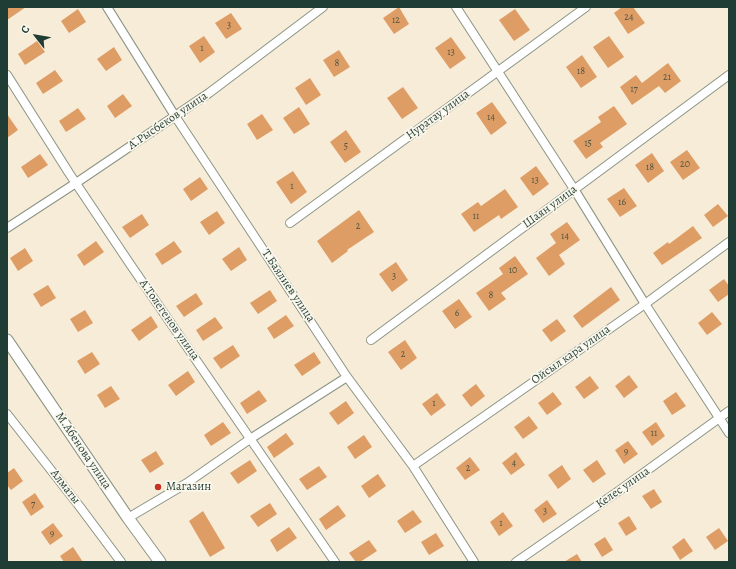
<!DOCTYPE html>
<meta charset="utf-8">
<style>
body{margin:0}
#map{position:relative;width:736px;height:569px;overflow:hidden;background:#f6ecd7;font-family:Alegreya,serif}
canvas{display:block}
.frame{position:absolute;inset:0;border:8px solid #1f3d34;pointer-events:none}
.north{position:absolute;left:16px;top:16px;width:40px;height:40px;-webkit-text-stroke:3px #fbf7ec;paint-order:stroke;rotate:301deg;font-size:11px;font-weight:700;line-height:16px;text-align:center;color:#1f3d34}
.north::after{content:'';display:block;margin:auto;width:14px;height:18px;background:#1f3d34;clip-path:polygon(50% 0,100% 100%,50% 72%,0 100%)}
</style>
<div id="map">
<canvas width="736" height="569"></canvas>
<div class="frame"></div>
<div class="north">С</div>
</div>
<script>
const c = document.querySelector('canvas').getContext('2d');
c.lineJoin = 'round';
function paint(path, color) { c.fillStyle = color; c.fill(path, 'evenodd'); }
function trace(path, color, width, dash) { c.strokeStyle = color; c.lineWidth = width; c.lineCap = dash ? 'butt' : 'round'; c.setLineDash(dash || []); c.stroke(path); }
function label(font, color, halo, rows, align = 'center') {
  c.font = font + ' Alegreya,serif'; c.lineWidth = 3.5; c.setLineDash([]); c.textBaseline = 'middle'; c.strokeStyle = halo; c.fillStyle = color; for (const [text, x, y, turn = 0] of rows) {
    c.save(); c.translate(x, y); c.rotate((+turn || 0) * Math.PI / 180); c.textAlign = isNaN(turn) ? turn : align; if (halo) c.strokeText(text, 0, 0); c.fillText(text, 0, 0); c.restore();
  }
}
const building = new Path2D(`
 M7,7H26L7,20Z
 M399,7L409,24L394,34L383,18Z
 M622,7H633L645,23L628,34L614,13Z
 M78,9L86,22L69,33L61,21Z
 M515,9L530,30L514,41L499,20Z
 M231,13L242,29L226,39L215,23Z
 M204,36L215,52L200,63L189,46Z
 M609,36L624,57L608,68L593,47Z
 M451,37L466,58L450,69L435,48Z
 M37,41L45,52L25,65L18,54Z
 M114,47L122,60L106,71L97,59Z
 M339,50L350,67L334,77L323,60Z
 M582,55L597,77L581,88L566,67Z
 M668,63L681,81L665,93L659,86L632,105L620,87L636,75L642,83Z
 M55,70L63,81L43,94L36,83Z
 M310,78L321,95L306,105L295,88Z
 M403,87L418,108L402,119L387,98Z
 M123,94L132,106L115,118L107,106Z
 M492,102L507,123L491,135L476,113Z
 M614,106L627,124L600,143L603,147L586,159L573,141L601,122L598,117Z
 M299,107L310,124L294,134L283,118Z
 M78,108L86,119L66,132L59,121Z
 M7,114L18,130L7,138Z
 M262,114L273,130L257,140L247,124Z
 M346,130L361,152L345,163L330,142Z
 M687,150L700,168L683,180L670,162Z
 M652,153L664,171L648,183L635,165Z
 M40,154L48,165L28,178L21,167Z
 M536,166L549,184L533,196L520,178Z
 M293,171L307,192L291,204L276,182Z
 M200,177L208,189L191,201L183,189Z
 M624,188L637,206L620,217L607,199Z
 M505,189L518,207L501,219L499,215L474,232L461,214L478,202L481,206Z
 M718,204L728,216L713,227L704,215Z
 M359,210L374,232L347,250L348,251L332,263L317,241Z
 M217,211L225,223L209,235L200,222Z
 M142,214L149,225L130,238L122,227Z
 M567,222L580,240L559,255L565,264L549,276L536,258L556,243L550,234Z
 M693,226L702,238L662,265L653,253L668,242L669,244Z
 M96,241L104,252L84,266L77,255Z
 M174,241L182,252L162,265L155,254Z
 M239,247L247,260L231,271L222,259Z
 M25,248L33,261L18,271L10,258Z
 M515,256L528,274L501,293L506,299L489,311L476,293L503,274L499,268Z
 M396,262L408,280L392,292L379,274Z
 M724,279L729,286V294L718,302L709,290Z
 M48,285L56,298L41,307L33,294Z
 M611,287L620,300L582,328L573,316Z
 M270,290L277,301L258,314L250,303Z
 M196,293L203,304L184,317L176,306Z
 M459,299L472,317L455,329L442,311Z
 M85,310L93,323L78,332L70,319Z
 M712,312L722,324L707,335L698,323Z
 M286,315L294,326L274,339L267,328Z
 M151,316L158,327L139,341L131,330Z
 M215,317L223,328L203,341L196,330Z
 M557,319L566,331L551,342L542,330Z
 M405,340L417,358L401,370L388,352Z
 M233,345L240,356L221,369L213,358Z
 M92,352L100,364L85,374L77,361Z
 M314,352L321,363L302,376L294,365Z
 M188,371L195,382L176,396L168,385Z
 M629,375L638,387L624,398L615,386Z
 M590,376L599,388L584,399L575,387Z
 M476,384L485,396L471,407L462,395Z
 M111,386L120,399L105,408L97,395Z
 M259,390L267,401L247,414L240,403Z
 M553,392L562,404L547,415L538,403Z
 M676,392L686,406L672,415L663,401Z
 M437,393L446,405L431,416L422,404Z
 M346,401L354,413L338,425L329,413Z
 M529,416L538,428L523,439L514,427Z
 M223,422L231,433L211,446L204,435Z
 M656,422L665,436L652,446L642,432Z
 M286,433L294,444L274,458L267,447Z
 M364,435L372,447L355,459L347,447Z
 M628,441L638,454L624,464L615,450Z
 M156,451L164,464L150,473L141,460Z
 M516,452L525,465L511,475L502,463Z
 M470,457L480,470L465,480L456,468Z
 M250,460L257,471L238,484L230,473Z
 M597,460L606,474L593,483L583,470Z
 M562,465L571,479L558,489L548,475Z
 M319,466L327,477L307,490L299,479Z
 M14,468L23,481L11,490L7,485V473Z
 M378,474L386,486L369,498L361,486Z
 M654,489L662,502L651,509L642,496Z
 M35,493L44,507L31,516L22,502Z
 M547,500L557,514L543,523L534,510Z
 M270,503L277,514L258,527L250,516Z
 M338,505L346,516L326,530L319,519Z
 M413,510L422,522L405,533L397,521Z
 M203,511L225,548L210,557L189,521Z
 M503,512L513,526L499,536L490,522Z
 M629,516L637,529L626,536L618,523Z
 M53,523L63,536L50,545L41,532Z
 M289,527L297,538L277,552L270,540Z
 M719,528L728,541L715,550L706,537Z
 M436,533L444,546L429,555L421,542Z
 M605,537L613,550L602,557L594,544Z
 M684,538L693,551L680,560L672,547Z
 M369,540L377,551L360,562H356L349,553Z
 M73,547L83,562H64L60,556Z
 M577,554L582,562H564Z`);
const street = new Path2D(`
 M107,7L175,116L347,377L413,466L474,562
 M456,7L574,189L645,304L729,433
 M7,75L69,173L130,264L335,562
 M290,223L586,7
 M7,228L76,183L209,93L323,7
 M371,340L729,75
 M7,414L80,507L121,562
 M413,466L645,304L729,242
 M128,518L187,483L250,439L347,377
 M516,562L620,490L729,411`);
const secondary = new Path2D(`
 M7,340L128,518L160,562`);
const markers = [
 [158,487,4,"#c8321e"]
];
const numberNames = [
 ["24",629,18],
 ["12",396,21],
 ["3",229,26],
 ["1",202,49],
 ["13",451,53],
 ["8",337,64],
 ["18",581,72],
 ["21",667,78],
 ["17",634,90],
 ["14",491,118],
 ["15",588,144],
 ["5",346,147],
 ["20",685,165],
 ["18",650,168],
 ["13",535,181],
 ["1",292,187],
 ["16",622,203],
 ["11",476,217],
 ["2",358,227],
 ["14",565,237],
 ["10",513,271],
 ["3",394,277],
 ["8",491,296],
 ["6",457,314],
 ["2",403,355],
 ["1",434,404],
 ["11",654,434],
 ["9",626,452],
 ["4",514,464],
 ["2",468,469],
 ["7",33,505],
 ["3",545,512],
 ["1",501,524],
 ["9",52,534]
];
const streetNames = [
 ["Нуратау улица",438,115,-36],
 ["А.Рысбеков улица",168,121,-34],
 ["Шаян улица",550,207,-36],
 ["Т.Баялиев улица",288,286,56],
 ["А.Толегенов улица",169,320,55],
 ["Ойсыл кара улица",571,355,-35],
 ["М.Абенова улица",83,451,56],
 ["Алматы",65,487,52],
 ["Келес улица",623,488,-35]
];
const poiNames = [
 ["Магазин",166,487]
];
paint(building, '#df9d66');
trace(street, '#8a9486', 10);
trace(secondary, '#8a9486', 13);
trace(street, '#fff', 8);
trace(secondary, '#fff', 11);
for (const [x, y, r, color] of markers) { const dot = new Path2D(); dot.arc(x, y, r, 0, 2 * Math.PI); c.fillStyle = color; c.fill(dot); trace(dot, '#fbf7ec', 1.5); }
label('10px', '#4f5540', null, numberNames);
label('12px', '#1f3d34', '#fbf7ec', streetNames);
label('12px', '#1f3d34', '#fbf7ec', poiNames, 'left');
</script>
